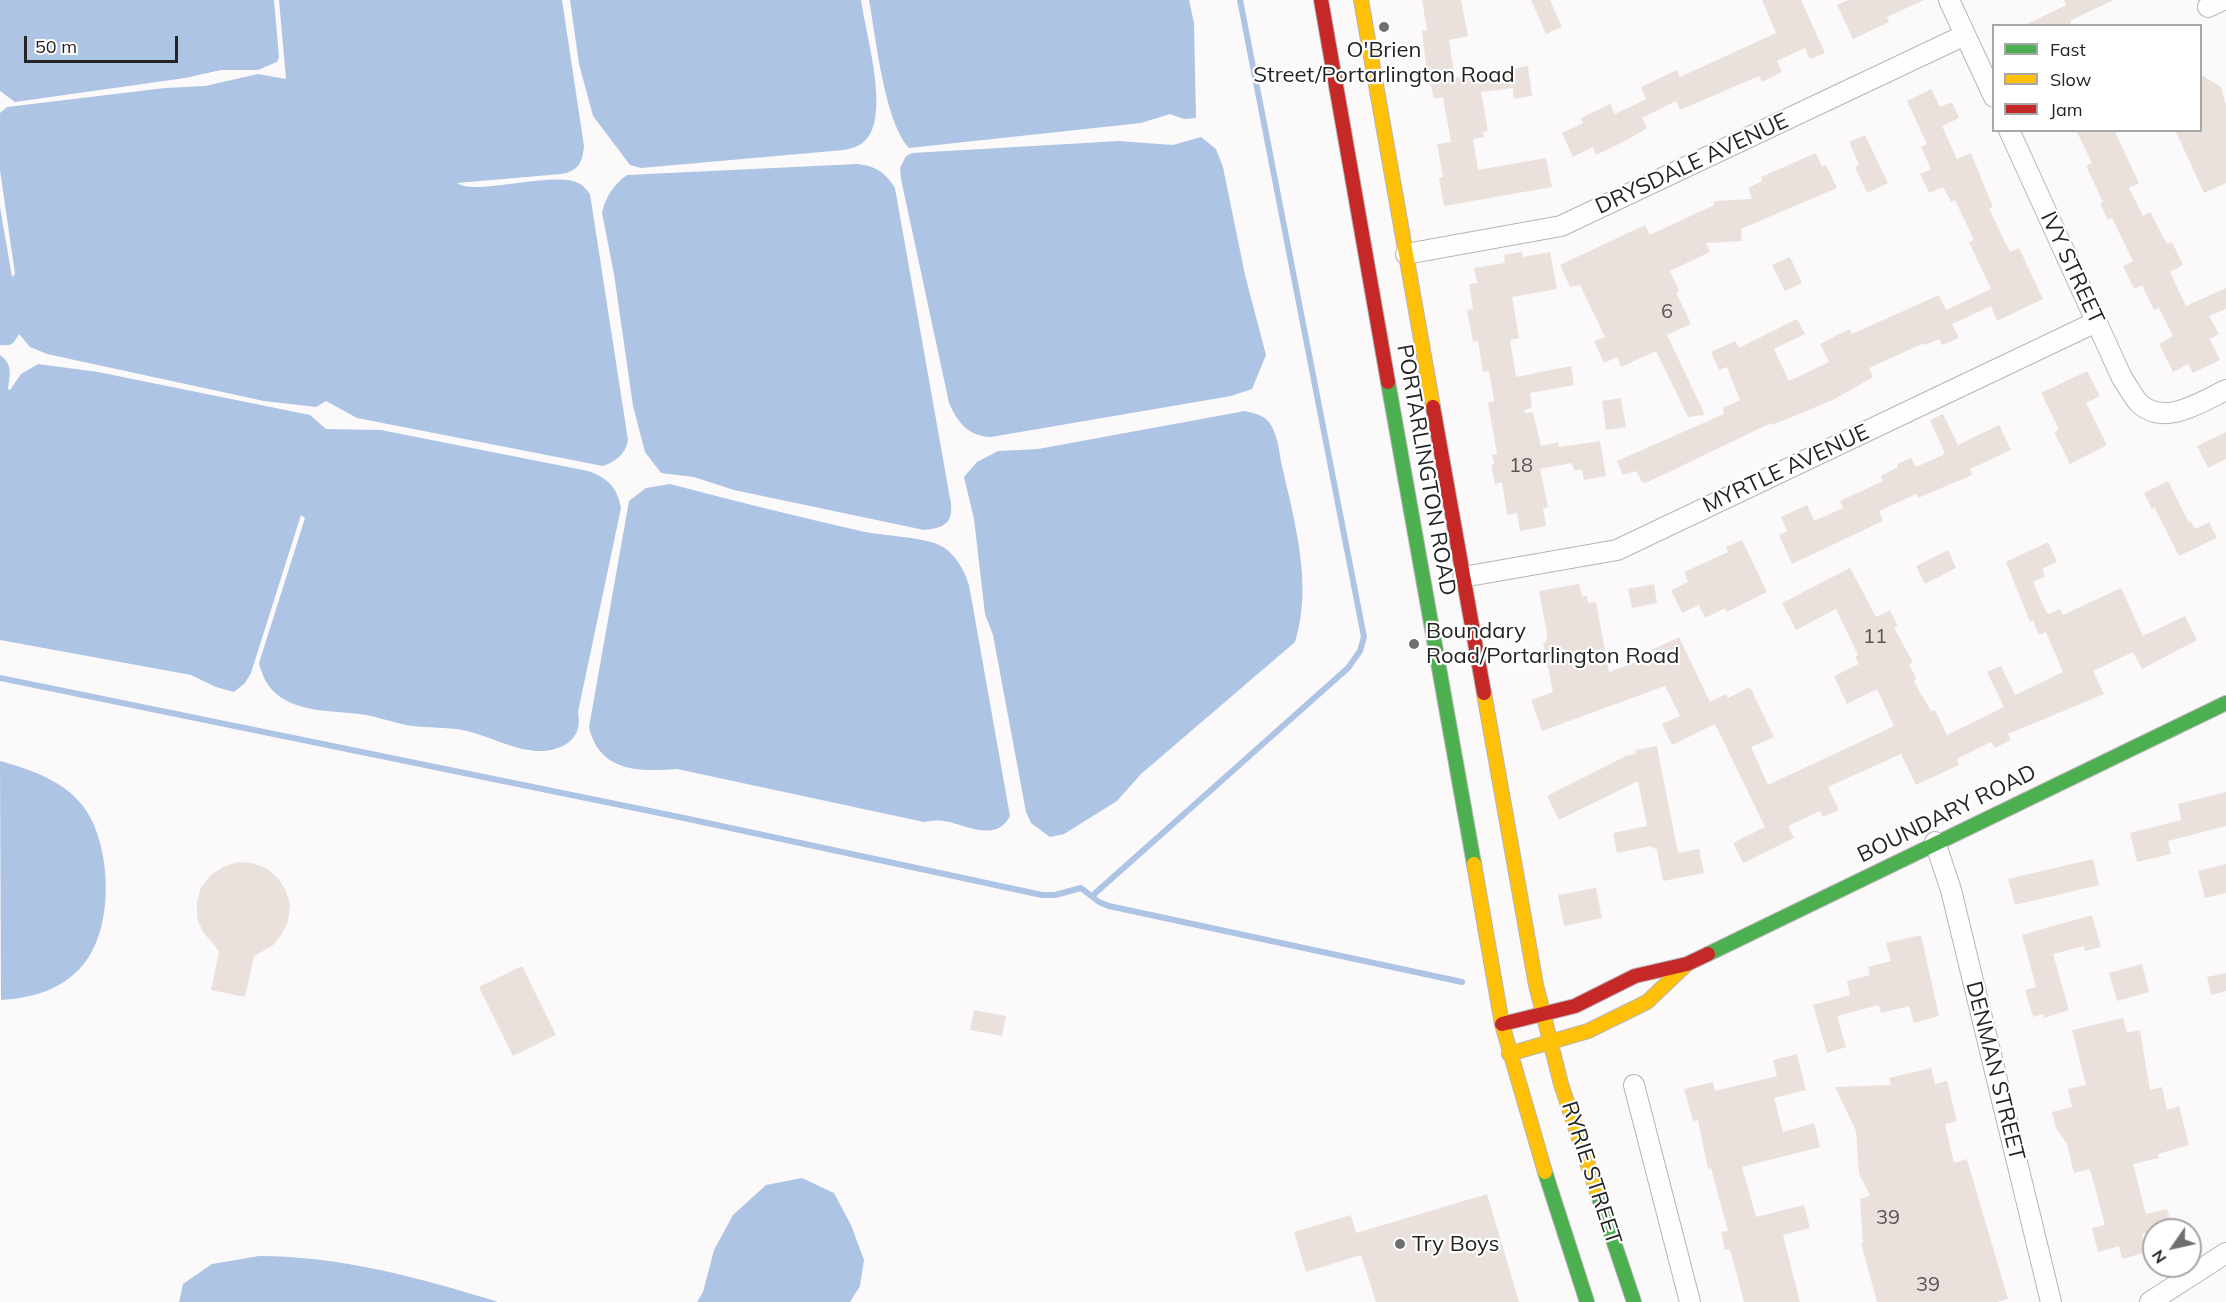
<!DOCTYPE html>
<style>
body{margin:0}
#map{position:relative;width:2226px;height:1302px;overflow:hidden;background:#fcf9fb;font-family:Mulish,sans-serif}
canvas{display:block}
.legend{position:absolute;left:1992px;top:24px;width:210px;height:108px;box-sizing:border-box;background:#fff;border:2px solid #a8a7a8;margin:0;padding:8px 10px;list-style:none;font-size:18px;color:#252425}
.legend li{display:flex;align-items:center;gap:12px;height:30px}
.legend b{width:30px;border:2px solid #a8a7a8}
.north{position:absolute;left:2142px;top:1218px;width:60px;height:60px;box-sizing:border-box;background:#fff;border:2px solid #a8a7a8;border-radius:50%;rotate:236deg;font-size:16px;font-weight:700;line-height:24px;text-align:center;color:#252425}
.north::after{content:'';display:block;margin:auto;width:21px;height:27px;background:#706f70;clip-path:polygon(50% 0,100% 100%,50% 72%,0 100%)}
.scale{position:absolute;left:24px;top:36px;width:154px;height:27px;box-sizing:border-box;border:3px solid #252425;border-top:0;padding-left:8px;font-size:18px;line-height:21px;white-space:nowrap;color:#252425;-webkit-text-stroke:4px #fff;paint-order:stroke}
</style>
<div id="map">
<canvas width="2226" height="1302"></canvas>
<ul class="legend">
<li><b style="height:8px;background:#4caf50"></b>Fast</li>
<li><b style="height:8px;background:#ffc107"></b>Slow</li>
<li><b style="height:8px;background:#c62828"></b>Jam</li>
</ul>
<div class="north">N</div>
<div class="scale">50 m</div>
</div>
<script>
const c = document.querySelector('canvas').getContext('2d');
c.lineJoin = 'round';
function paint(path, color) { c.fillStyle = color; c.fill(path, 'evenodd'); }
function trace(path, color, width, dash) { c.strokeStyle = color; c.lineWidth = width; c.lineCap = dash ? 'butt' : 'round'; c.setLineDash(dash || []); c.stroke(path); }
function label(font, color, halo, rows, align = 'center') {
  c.font = font + ' Mulish,sans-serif'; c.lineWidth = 4.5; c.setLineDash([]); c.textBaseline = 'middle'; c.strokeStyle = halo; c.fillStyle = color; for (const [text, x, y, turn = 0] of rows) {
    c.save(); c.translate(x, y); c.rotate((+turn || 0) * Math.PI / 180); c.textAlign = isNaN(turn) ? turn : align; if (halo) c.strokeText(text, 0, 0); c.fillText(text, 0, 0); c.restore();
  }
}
const water = new Path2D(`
 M0,0H274L279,57L277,62L258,70H221L185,78L15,102L0,91Z
 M279,0H562L584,146C582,163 579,171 561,174L457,183C473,196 550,172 576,182C582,184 586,189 590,194L628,440C626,454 615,462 603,466L357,418L326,401L316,407L264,401L47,354L30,347L19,334C13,344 13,346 0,345V207L12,277L15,274L0,170V113L7,107L165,88L205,86L258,74L286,79Z
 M570,0H861C866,34 885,98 872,130C867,143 856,148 844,150L641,168L630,165L593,116L579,64Z
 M869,0H1189L1194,23L1196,118L1184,119L1170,114L1141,123L909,148C884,120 876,38 869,0Z
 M1201,137L1216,149L1223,167L1245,275L1266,355L1252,389L1231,396L991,437C968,436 958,423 949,403L901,179L900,168L906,156L912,153L1119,141L1173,145Z
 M857,164C876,166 885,172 895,188L951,504C953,524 943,528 924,530L734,490L694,477L661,473L645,452L633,406L614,274L602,213C605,198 614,184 627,175Z
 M0,355C13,364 10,375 8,389L10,390L21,374L38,364L98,372L310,415L326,429L381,430L588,471C608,478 617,487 621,508L578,712C582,733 572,745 551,750C522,756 490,735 462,730C446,727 429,728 412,726C394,723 377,716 359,714C336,711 308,712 287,701C271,693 263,680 259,663L305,518L301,515L251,673L245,683L234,692L216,687L191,675L0,640Z
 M1245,411C1252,413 1260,414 1266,419C1278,430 1279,452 1282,466C1295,523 1313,586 1295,642L1141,774L1117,801L1064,834L1050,837L1031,823L1026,812L993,635L985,614L974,519L964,477L977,462L998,451L1038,449Z
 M670,484C734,501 799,517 865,532C882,535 924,538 937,544C954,551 964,569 969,585L1010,816C996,843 967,825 944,821C938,820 931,821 924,822L677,769C639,772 599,772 589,727L629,501L646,488Z
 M0,761C30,769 64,781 83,806C112,844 115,928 83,965C62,990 32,998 1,1000Z
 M802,1178L834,1193L851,1225L864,1260L860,1286L850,1302H697L703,1292L714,1250L733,1215L766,1185Z
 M259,1256C340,1256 421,1278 498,1302H179L183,1284L212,1264Z`);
const stream = new Path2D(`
 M0,678L684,818L1042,895H1055L1081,888L1099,902L1109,906L1462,982
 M1092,896L1348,668L1360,651L1364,637L1240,0`);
const building = new Path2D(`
 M1422,0H1461L1468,36L1449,40L1455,78L1528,66L1532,96L1514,99L1513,88L1481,92L1488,131L1483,132L1484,137L1473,139L1478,170L1546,158L1552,187L1444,206L1439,178L1443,177L1437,144L1451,142L1443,97L1434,99L1426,65L1422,31L1427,30Z
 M1531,0H1550L1562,27L1546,34Z
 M1762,0H1801L1825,53L1810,59L1805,48L1777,61L1782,72L1762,82L1759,76L1680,110L1676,101L1642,118L1647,128L1627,140L1596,155L1593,147L1573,157L1562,133L1583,123L1581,118L1610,104L1615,114L1646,99L1641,87L1677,70L1680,77L1776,33Z
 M1848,0H1924L1887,17L1889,22L1853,39L1837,5Z
 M2064,0H2113L2070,21L2072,26H2023L2066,5Z
 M2200,74L2221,87L2226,105V183L2204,193L2175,130H2200Z
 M1931,89L1940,107L1952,102L1959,118L1942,126L1957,159L1971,153L1993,207L1989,209L2010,252L2019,248L2043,299L1997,321L1991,306L1952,324L1959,338L1942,345L1939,339L1925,345L1924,343L1869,368L1873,377L1833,400L1772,425L1771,423L1646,483L1642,482L1636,471L1623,475L1617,461L1724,414L1723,408L1740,400L1727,367L1719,370L1711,352L1735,341L1739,348L1797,319L1805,334L1774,349L1789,381L1829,362L1820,344L1849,329L1852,334L1939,295L1946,310L1991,289L1969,242L1974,240L1955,200L1951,202L1943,187L1929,193L1920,174L1931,169L1921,147L1927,144L1907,101Z
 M2076,130H2114L2139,183L2129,188L2143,216L2150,212L2167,244L2172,242L2183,265L2170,272L2186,306L2226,288V309L2209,316L2219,334L2210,339L2220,360L2193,373L2188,364L2173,372L2159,344L2173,336L2159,308L2154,310L2142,285L2134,289L2123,266L2133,261L2112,218L2108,220L2100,204L2103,202L2086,166L2092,163Z
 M1865,135L1888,183L1867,193L1855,167L1859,165L1849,142Z
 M1816,153L1822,167L1826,165L1837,188L1741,229L1742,241L1706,243L1710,252L1670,271L1679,291L1676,292L1691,324L1667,335L1705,415L1688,417L1656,351L1621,367L1617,357L1604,363L1594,341L1605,337L1580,285L1570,287L1560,265L1645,225L1650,235L1714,205V201L1752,199L1748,188L1762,181L1761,177Z
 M1522,252L1523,257L1550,252L1557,289L1512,297L1519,338L1510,340L1516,377L1571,366L1574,385L1530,393L1532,407L1524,411L1525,413L1533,412L1541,446L1558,442L1559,447L1600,441L1606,476L1584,480L1582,469L1574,471L1572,463L1540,469L1548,507L1543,508L1546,526L1520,531L1517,513L1507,515L1502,482L1495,484L1491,465L1494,464L1492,455L1497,454L1488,403L1494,401L1489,371L1483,372L1478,341L1473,342L1467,310L1473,309L1469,284L1477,283L1474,268L1505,263L1504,255Z
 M1790,257L1802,283L1785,291L1772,265Z
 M2087,371L2100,396L2086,403L2107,445L2070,464L2054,432L2059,429L2041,393Z
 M1621,398L1626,427L1606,430L1602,401Z
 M1943,414L1958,445L1999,425L2011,450L1970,469L1972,475L1918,498L1916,494L1879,511L1883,521L1792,564L1779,535L1787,531L1781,517L1807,505L1814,521L1843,508L1840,501L1883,481L1881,476L1898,467L1897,464L1911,458L1916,467L1945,454L1930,420Z
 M2226,432V459L2208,468L2197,446Z
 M2168,481L2189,523L2191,521L2195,529L2209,522L2217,538L2179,556L2154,507L2152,509L2144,493Z
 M1742,540L1767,592L1727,612L1725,608L1705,618L1699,605L1682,613L1671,590L1688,582L1684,572L1728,552L1726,547Z
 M2048,542L2057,562L2042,569L2045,576L2033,582L2046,612L2049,614L2060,609L2063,615L2121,588L2143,636L2185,616L2197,640L2142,669L2133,652L2093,671L2104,694L2008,734L2011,740L1995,748L1991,742L1957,759L1959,765L1916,785L1901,754L1828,787L1839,810L1823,817L1820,811L1788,826L1794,838L1743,863L1733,843L1765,827L1715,724L1672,745L1662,724L1680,716L1665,686L1542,731L1531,700L1553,692L1543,643L1546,642L1547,634L1539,591L1579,584L1582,597L1587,596L1588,603L1596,602L1609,672L1655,655L1652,650L1679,637L1710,702L1726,694L1728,698L1750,687L1774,737L1751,747L1768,785L1894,726L1877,689L1847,704L1834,676L1859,664L1855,657L1858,655L1836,609L1796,630L1782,603L1850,568L1876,617L1890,610L1898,626L1894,628L1913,662L1909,664L1916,678L1914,682L1931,711L1935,710L1947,735L2004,707L1987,672L2001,666L2015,695L2063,672L2046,632L2039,635L2033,620L2030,622L2006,562Z
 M1948,550L1956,568L1925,584L1916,566Z
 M1654,584L1657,603L1632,608L1628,589Z
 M1657,746L1678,853L1699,849L1704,873L1663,881L1657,850L1651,846L1617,853L1613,833L1647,826L1638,781L1559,820L1547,796L1628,755L1636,754L1635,750Z
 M2226,792V826L2168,841L2171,854L2137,862L2130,833L2181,820L2178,804Z
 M2093,859L2099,885L2015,905L2008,879Z
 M237,862L252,863L266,868L278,878L286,891L290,905L288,921L282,934L272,946L254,956L245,997L211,990L219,951L203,932L197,918V902L201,887L211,875L223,867Z
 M2226,864V893L2205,898L2198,871Z
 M1596,888L1602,918L1564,926L1558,895Z
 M2092,915L2101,947L2085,951L2084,946L2053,954L2069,1010L2044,1018L2043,1014L2033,1017L2025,990L2036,987L2022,935Z
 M1921,935L1939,1016L1914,1023L1909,1006L1881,1013L1879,1005L1837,1016L1846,1047L1827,1053L1813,1005L1850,995L1847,981L1870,975L1868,967L1891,961L1886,943Z
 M2142,964L2149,992L2117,1001L2109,973Z
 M522,966L556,1035L513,1056L479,987Z
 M2226,973V991L2211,995L2207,977Z
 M974,1010L1006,1016L1002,1036L970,1030Z
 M2123,1018L2127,1033L2140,1030L2150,1090L2162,1087L2167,1110L2179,1106L2189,1145L2158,1154L2159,1158L2133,1164L2146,1214L2167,1209L2172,1226L2142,1234L2147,1252L2122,1259L2119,1246L2098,1252L2092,1228L2105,1225L2090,1169L2074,1173L2067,1144L2056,1128L2052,1112L2072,1107L2068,1089L2086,1085L2072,1030Z
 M1797,1054L1806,1090L1774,1098L1783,1132L1814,1123L1820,1147L1742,1167L1756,1217L1804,1205L1810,1228L1783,1235L1800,1302H1744L1730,1249L1725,1250L1721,1232L1728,1231L1711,1168L1708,1169L1698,1120L1693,1121L1684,1089L1713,1082L1715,1091L1777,1076L1773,1060Z
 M1931,1068L1935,1084L1947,1081L1957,1121L1945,1124L1954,1163L1967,1159L2008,1299L1997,1302H1877L1861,1243H1863L1860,1199L1870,1196L1859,1173L1856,1131L1835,1087L1891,1085L1889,1078Z
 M1487,1194L1519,1302H1376L1361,1255L1306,1272L1294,1232L1351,1215L1356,1233Z`);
const street = new Path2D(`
 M1949,0L1994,97
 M2208,7L2223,0
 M2009,130L2122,378C2127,385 2132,395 2138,402C2163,428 2201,402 2226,390
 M1406,254L1561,226L1965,35
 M1463,577L1617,550L2096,322
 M1935,842L1951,890L2051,1302
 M1634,1085L1690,1302
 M2150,1302L2226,1253`);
const fast = new Path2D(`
 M1388,382L1474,864
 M1708,954L2226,703
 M1545,1172L1587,1302
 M1597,1192L1634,1302`);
const slow = new Path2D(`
 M1361,0L1433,407
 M1484,693L1536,985L1561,1084L1597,1192
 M1474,864L1502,1024L1545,1172
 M1509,1054L1588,1031L1647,1002L1687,964`);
const jam = new Path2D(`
 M1321,0L1388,382
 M1433,407L1484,693
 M1502,1024L1575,1006L1635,976L1687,964L1708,954`);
const markers = [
 [1384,27,6,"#706f70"],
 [1414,644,6,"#706f70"],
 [1400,1244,6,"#706f70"]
];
const numberNames = [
 ["6",1667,312],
 ["18",1521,466],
 ["11",1875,637],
 ["39",1888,1218],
 ["39",1928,1285]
];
const poiNames = [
 ["O'Brien",1384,50,"center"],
 ["Street/Portarlington Road",1384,75,"center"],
 ["Boundary",1426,631],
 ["Road/Portarlington Road",1426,656],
 ["Try Boys",1412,1244]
];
const streetNames = [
 ["DRYSDALE AVENUE",1692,164,-25],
 ["IVY STREET",2072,268,65],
 ["MYRTLE AVENUE",1786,469,-25],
 ["PORTARLINGTON ROAD",1426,470,80],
 ["BOUNDARY ROAD",1947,814,-26],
 ["DENMAN STREET",1995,1071,76],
 ["RYRIE STREET",1591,1173,72]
];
paint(water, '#aec4e5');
trace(stream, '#aec4e5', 6);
paint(building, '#eae1dc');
trace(street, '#b6b4b5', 22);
trace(fast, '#b6b4b5', 16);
trace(slow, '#b6b4b5', 16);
trace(jam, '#b6b4b5', 16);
trace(street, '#fffefe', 20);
trace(fast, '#4caf50', 14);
trace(slow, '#ffc107', 14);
trace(jam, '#c62828', 14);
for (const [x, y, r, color] of markers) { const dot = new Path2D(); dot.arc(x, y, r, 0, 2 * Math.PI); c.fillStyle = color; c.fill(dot); trace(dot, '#fff', 2); }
label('20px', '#575454', null, numberNames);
label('22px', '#252425', '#fff', poiNames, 'left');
label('22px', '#252425', '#fff', streetNames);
</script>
